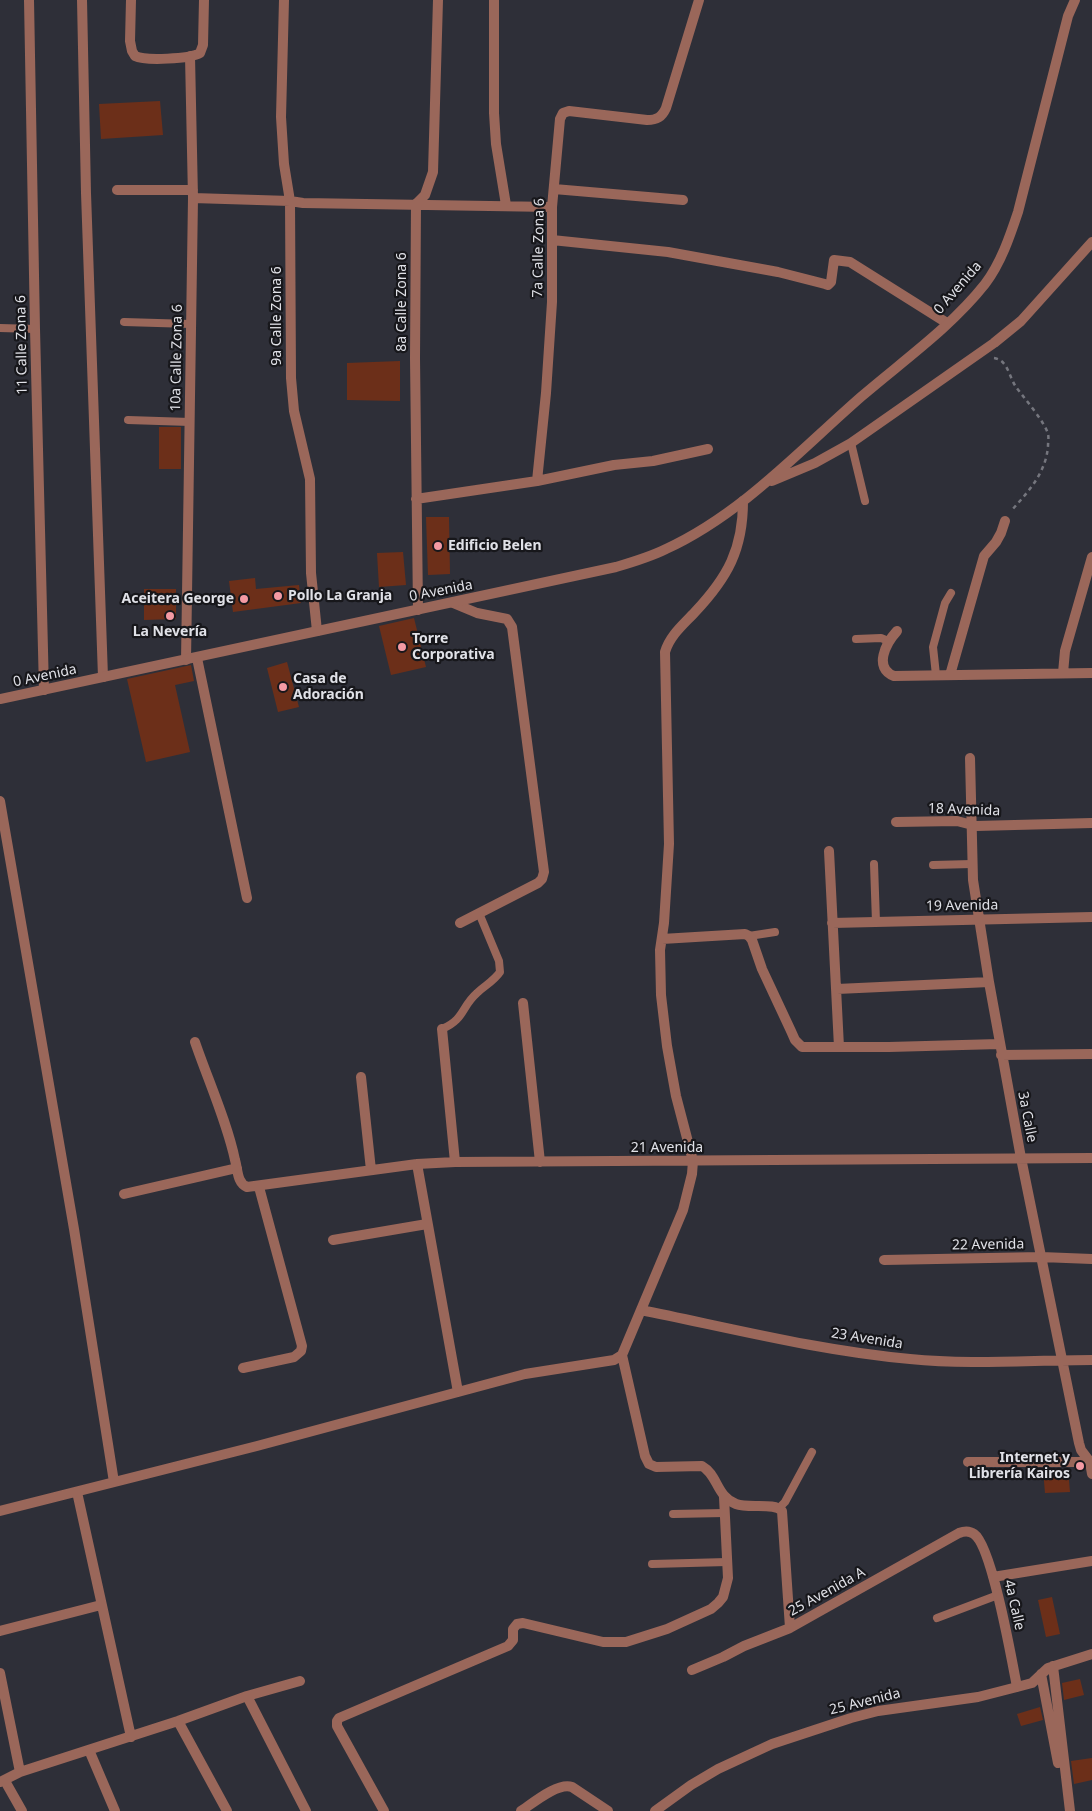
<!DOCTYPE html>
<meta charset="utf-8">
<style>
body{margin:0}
canvas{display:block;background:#2e2f38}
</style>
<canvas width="1092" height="1811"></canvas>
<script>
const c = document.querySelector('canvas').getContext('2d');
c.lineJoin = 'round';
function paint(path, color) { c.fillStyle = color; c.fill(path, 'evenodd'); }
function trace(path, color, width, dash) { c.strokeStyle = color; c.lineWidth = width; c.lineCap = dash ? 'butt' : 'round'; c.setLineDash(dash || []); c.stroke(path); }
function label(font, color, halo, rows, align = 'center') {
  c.font = font + ' "Noto Sans",sans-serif'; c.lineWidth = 4.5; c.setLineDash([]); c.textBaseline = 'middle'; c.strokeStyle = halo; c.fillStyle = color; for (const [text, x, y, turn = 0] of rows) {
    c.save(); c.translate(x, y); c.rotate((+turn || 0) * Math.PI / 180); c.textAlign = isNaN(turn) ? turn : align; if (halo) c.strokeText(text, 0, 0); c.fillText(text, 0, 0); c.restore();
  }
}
const building = new Path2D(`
 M160,101L163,135L101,139L99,104Z
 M400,361V401L347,400V363Z
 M159,427H181V469H159Z
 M426,517H449L450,574L428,575Z
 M403,552L406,585L379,587L377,553Z
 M255,578L256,589L299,585L301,603L233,612L229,581Z
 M144,589H176V619L144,620Z
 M414,618L426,667L391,675L379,626Z
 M287,662L299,707L278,712L267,668Z
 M191,665L194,681L175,685L190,752L146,762L127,679Z
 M1068,1469L1070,1492L1045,1493L1043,1470Z
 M1052,1597L1060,1634L1046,1637L1038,1600Z
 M1080,1679L1084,1695L1064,1700L1062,1683Z
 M1040,1707L1043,1720L1021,1726L1017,1714Z
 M1092,1758V1780L1074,1784L1071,1761Z`);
const path = new Path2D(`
 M994,358C1008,360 1009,377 1016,387C1024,398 1045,422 1048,434C1049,438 1048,442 1048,446C1046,473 1028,492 1011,511`);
const service = new Path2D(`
 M124,322L191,324
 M0,328L35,329
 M128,420L190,422
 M851,443L865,501
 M856,639L881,638L886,640L887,645
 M936,675L933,647L945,603L951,593
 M874,864L876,922
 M933,865L972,864
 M749,936L775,932
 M442,1029C465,1019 461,1007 477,993C484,986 494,981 500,972L499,961L479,913
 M779,1508L785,1502L812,1452
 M673,1514L724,1513
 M652,1564L727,1562
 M937,1618L998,1595`);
const minor = new Path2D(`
 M29,0L35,329L44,690
 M82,0L86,193L103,677
 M131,0L130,41L132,51L135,56C145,61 190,59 200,53L203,45L204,0
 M284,0L281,117L284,164L290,201L291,378L294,411L310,479L311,573L317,631
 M494,0V113L496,144L506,205
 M554,189L683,200
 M117,190H193
 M193,198L290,201L303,203L552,207
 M552,240L668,252L778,272L825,284L828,285L831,282L834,260L850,262L947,323
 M537,481L546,393L552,302V207L560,119L563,113L569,111L647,120C657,120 662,117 666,108L699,0
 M416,499L537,481L614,465L653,461L708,449
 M743,501C743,549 728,577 695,612C684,624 670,635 665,652L669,844L664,923L660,950L661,995L667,1046L676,1096L693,1161L692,1174L683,1210L622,1355L645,1456L649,1464L656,1467L702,1466C718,1475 716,1496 736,1504C749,1509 774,1502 782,1511L790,1628
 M453,603L477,613L507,619L512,627L544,872L542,879L538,883L460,923
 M418,610L415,358L416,204L425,195L433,172L438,0
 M897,631C886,643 873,668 894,676L1092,673
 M197,658L247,898
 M186,660L193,198L190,56
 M1063,673L1065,651L1092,557
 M950,675L984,556L996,542L1001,533L1005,521
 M970,758L973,880L989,982L1021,1158L1079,1443L1081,1450L1090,1462L1092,1474
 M0,801L74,1229L114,1482
 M896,822L957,821L976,826L1092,823
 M829,851L839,1047
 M832,923L1092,917
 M662,939L745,934L749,936L752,940L762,969L791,1031L795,1040L802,1047H889L999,1044
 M837,989L989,982
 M523,1003L540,1162
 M442,1029L455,1162
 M195,1042C208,1080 227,1122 235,1160C238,1170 237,1183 247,1187L417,1164L455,1162L1092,1158
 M1001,1055L1092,1054
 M361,1077L371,1170
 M417,1164L458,1392
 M124,1194L237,1168
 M333,1240L427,1224
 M884,1260L1041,1257L1092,1259
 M641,1310C730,1328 820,1351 910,1359C970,1365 1031,1360 1092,1360
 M243,1368L294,1357L301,1351L302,1346L259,1187
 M968,1462H1092
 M77,1492L131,1737
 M0,1511L257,1446L525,1374L614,1360L622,1355
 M993,1577L1092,1561
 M0,1631L101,1605
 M1053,1666L1070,1811
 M692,1670L723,1657L744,1646L790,1628L959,1533C964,1531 970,1531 974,1534C992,1546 1012,1661 1017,1687
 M0,1673L20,1772
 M1041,1674L1058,1763
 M247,1696L306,1811
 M178,1721L227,1811
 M89,1750L115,1811
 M5,1781L22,1811
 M0,1782L20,1772L178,1721L247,1696L300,1681
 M384,1811L337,1726V1721L339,1718L508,1646L513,1640V1629L517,1624L523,1623L603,1642H626L667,1629L711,1609L718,1603L723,1597L728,1578L724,1497
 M521,1811C533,1803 558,1782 572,1787L608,1811
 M655,1811L691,1785L718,1769L772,1744L851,1718L878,1711L978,1697L1017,1687L1032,1683L1048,1668L1092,1654`);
const tertiary = new Path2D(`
 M772,481L815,463L851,443L994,343L1021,321L1092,242
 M0,699L616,567C633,562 650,557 666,549C742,514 800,450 862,396C904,360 951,327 985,284C1001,263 1010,236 1018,212L1068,16L1075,0`);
const markers = [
 [438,546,5,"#f49aa3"],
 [278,596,5,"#f49aa3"],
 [244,599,5,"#f49aa3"],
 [170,616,5,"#f49aa3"],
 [402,647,5,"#f49aa3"],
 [283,687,5,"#f49aa3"],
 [1080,1466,5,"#f49aa3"]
];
const streetNames = [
 ["7a Calle Zona 6",539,248,-89],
 ["0 Avenida",958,288,-49],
 ["8a Calle Zona 6",402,302,-90],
 ["9a Calle Zona 6",277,316,-90],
 ["11 Calle Zona 6",22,345,-91],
 ["10a Calle Zona 6",177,358,-89],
 ["0 Avenida",441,591,-11],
 ["0 Avenida",45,676,-12],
 ["18 Avenida",964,810,2],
 ["19 Avenida",962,906,-1],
 ["3a Calle",1027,1117,79],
 ["21 Avenida",667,1148],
 ["22 Avenida",988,1245,-1],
 ["23 Avenida",867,1339,9],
 ["25 Avenida A",827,1592,-29],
 ["4a Calle",1014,1605,77],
 ["25 Avenida",865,1702,-14]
];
const poiNames = [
 ["Edificio Belen",448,546],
 ["Pollo La Granja",288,596],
 ["Aceitera George",234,599,"right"],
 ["La Nevería",170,632,"center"],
 ["Torre",412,639],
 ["Corporativa",412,655],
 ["Casa de",293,679],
 ["Adoración",293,695],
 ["Internet y",1070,1458,"right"],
 ["Librería Kairos",1070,1474,"right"]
];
paint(building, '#6c2f19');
trace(path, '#75767e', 2.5, [4, 4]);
trace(service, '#9a675a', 8);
trace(minor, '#9a675a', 10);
trace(tertiary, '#9a675a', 10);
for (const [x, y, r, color] of markers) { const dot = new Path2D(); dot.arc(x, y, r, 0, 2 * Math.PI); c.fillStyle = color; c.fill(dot); trace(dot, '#17171b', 2); }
label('14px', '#e0e1e7', '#17171b', streetNames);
label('bold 14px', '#e0e1e7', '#17171b', poiNames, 'left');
</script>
